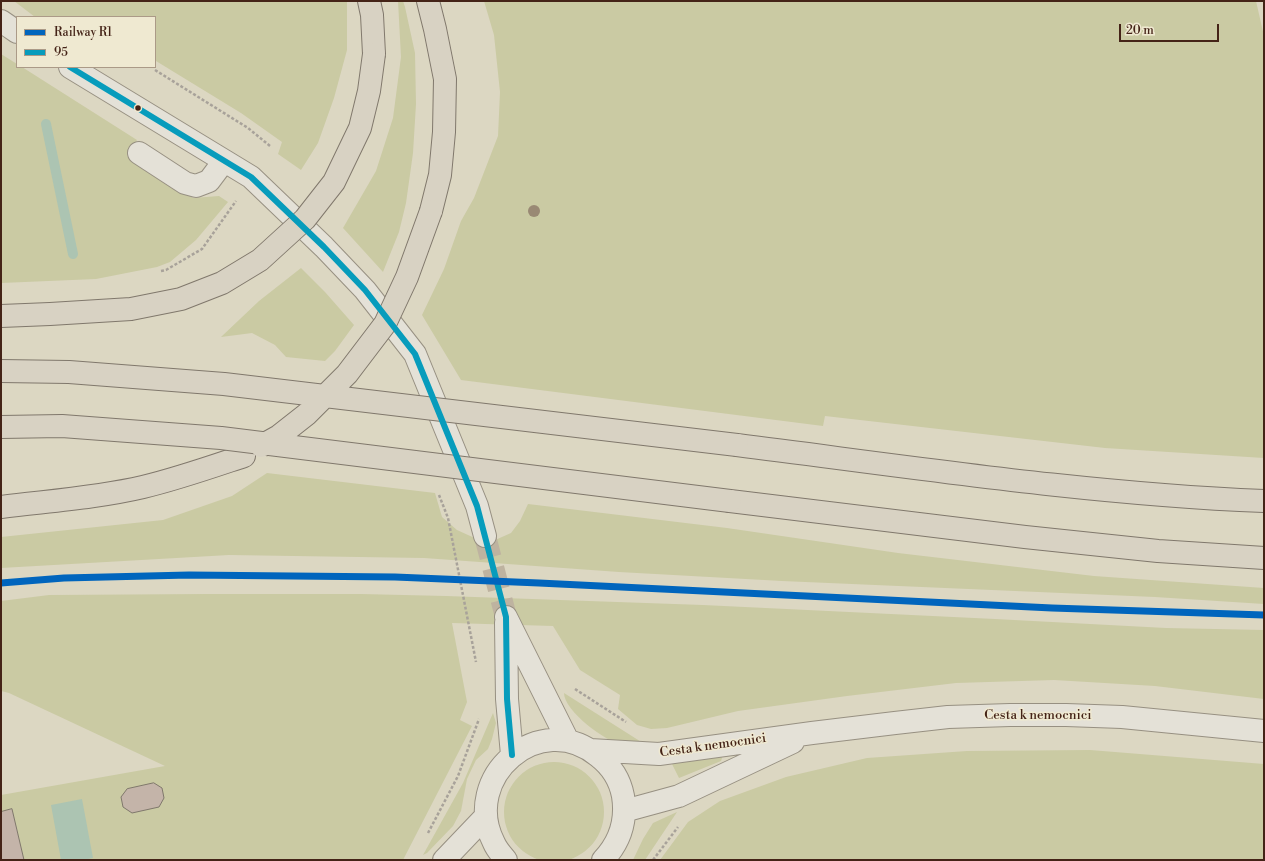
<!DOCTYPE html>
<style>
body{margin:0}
#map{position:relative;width:1265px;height:861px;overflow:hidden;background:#dcd7c2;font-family:"Libre Bodoni",serif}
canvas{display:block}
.frame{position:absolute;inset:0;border:2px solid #442317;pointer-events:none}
.legend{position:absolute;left:16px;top:16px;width:140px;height:52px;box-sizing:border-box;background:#efe9d1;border:1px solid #ab9a87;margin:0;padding:5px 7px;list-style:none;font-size:12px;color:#442317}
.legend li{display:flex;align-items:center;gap:8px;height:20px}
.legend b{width:20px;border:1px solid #ab9a87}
.scale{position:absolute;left:1119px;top:24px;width:100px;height:18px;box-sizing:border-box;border:2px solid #442317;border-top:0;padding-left:5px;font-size:12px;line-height:14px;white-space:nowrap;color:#442317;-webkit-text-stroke:3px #efe9d1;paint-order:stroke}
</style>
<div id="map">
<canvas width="1265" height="861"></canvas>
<div class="frame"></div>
<ul class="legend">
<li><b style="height:5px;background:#0065bd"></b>Railway R1</li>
<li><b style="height:5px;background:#079cbc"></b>95</li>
</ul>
<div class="scale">20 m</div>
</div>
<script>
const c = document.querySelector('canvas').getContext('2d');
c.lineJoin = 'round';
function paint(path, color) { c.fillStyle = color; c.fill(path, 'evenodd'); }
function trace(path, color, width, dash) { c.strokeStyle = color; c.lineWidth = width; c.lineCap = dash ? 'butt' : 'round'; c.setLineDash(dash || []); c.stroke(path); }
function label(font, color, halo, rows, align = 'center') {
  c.font = font + ' "Libre Bodoni",serif'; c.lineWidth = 3; c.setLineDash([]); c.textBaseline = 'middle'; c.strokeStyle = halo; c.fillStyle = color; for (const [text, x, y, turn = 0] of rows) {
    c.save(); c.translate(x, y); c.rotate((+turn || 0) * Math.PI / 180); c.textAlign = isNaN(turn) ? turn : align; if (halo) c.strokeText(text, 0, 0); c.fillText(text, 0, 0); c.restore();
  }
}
const green = new Path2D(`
 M14,1H347V50L334,98L318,143L301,170L278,154L282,142L241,113L156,61L155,62V17H35Z
 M398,1H403L405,7L415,53L416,104L413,153L406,203L399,232L383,272L343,228L376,171L393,118L401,57Z
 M484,1H1256L1264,36V458L1105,448L825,416L823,426L461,380L422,315L444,269L461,221L474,198L498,136L500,92L494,35Z
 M1,54L17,64V67H22L137,140L127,156L193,198L219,196L228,202L196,240L170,262L157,267L96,279L1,283Z
 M301,268L325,292L354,325L335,351L325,361L286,357L275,345L252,333L221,337L259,301Z
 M267,473L435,493L442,517L457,530L479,540L493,541L511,533L520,521L528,504L727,528L898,553L1094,576L1264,588V604L1155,597L782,581L619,572L424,558L229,555L1,568V537L163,520L232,496Z
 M206,594H361L446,596L703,605L995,619L1166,628L1264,630V699L1155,686L1054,680L956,683L847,696L738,711L667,728L651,729L637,725L618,709L620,695L580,670L553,626L452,623L467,702L460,720L472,726L403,860H1V795L165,766L9,693L1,691V601L49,595Z
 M564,693L646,745C639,745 630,747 623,745C606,742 564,711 564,693Z
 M493,713L496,723L492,739L488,749L476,760L467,779L461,811L453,826L427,853L423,855L463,783Z
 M1090,750L1264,764V860H660L688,822L720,801L786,777L867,758L967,751Z
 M717,752L720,753L722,758L721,761L679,778L672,764Z
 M504 812a50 50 0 1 1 100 0a50 50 0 1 1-100 0Z
 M677,812L645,860H633L643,839L653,823Z`);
const water = new Path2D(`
 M82,799L93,858L83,860H61L51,805Z`);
const stream = new Path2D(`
 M46,124L73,254`);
const building = new Path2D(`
 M154,783L162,788L164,798L159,807L132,813L123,807L121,797L127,789Z
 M12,809L24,860H1V812Z`);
const minorTunnel = new Path2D(`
 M485,536L506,617`);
const path = new Path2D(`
 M155,70L248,128L270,146
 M161,271L166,270L202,249L236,201
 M439,495L448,518L476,662
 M575,689L626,722
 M428,833L458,776L479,719
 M653,860L678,827`);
const minor = new Path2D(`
 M1,21L17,32
 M70,67L251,177L324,247L365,290L415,354L477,506L485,536
 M139,153L185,183L196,186L209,181L224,161
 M506,617L568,741
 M506,623L507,699L512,755
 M590,750L659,754L812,733L895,723L948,717L1010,715H1066L1122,717L1264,731
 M624,811L679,796L793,742
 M444,860L486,816
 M506,860C502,855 497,850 494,843C460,777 540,708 598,756C611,766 620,780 623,796C627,821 620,842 603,860`);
const highway = new Path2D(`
 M369,1L372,15L374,54
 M428,1L435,29L445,79L444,132L440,175L431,211
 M737,445C912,467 1088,494 1264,501
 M730,501L1025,537L1158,551L1264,558
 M1,507C48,501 96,498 143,487C177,479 211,467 244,456`);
const highwayBridge = new Path2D(`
 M1,316L50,314L131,309L181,299L222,283L260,260L305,219L334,182L360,128L369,91L374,54
 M1,371L69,372L224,384L737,445
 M1,427L62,426L221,438L730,501
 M261,446L279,436L307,414L347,374L385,324L407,277L431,211`);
const bus1 = new Path2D(`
 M70,67L251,177L324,247L365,290L415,354L477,506L506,617L507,699L512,755`);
const rail1 = new Path2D(`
 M1,583L64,578L189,575L395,577L539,583L1052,608L1264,615`);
const trees = [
 [534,211]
];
const markers = [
 [138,108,3.5,"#442317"]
];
const streetNames = [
 ["Cesta k nemocnici",1038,716],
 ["Cesta k nemocnici",713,746,-8]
];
paint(green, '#cacaa3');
paint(water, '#acc4b2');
trace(stream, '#acc4b2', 10);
paint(building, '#c4b4a9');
trace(building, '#80786c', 1);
trace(minorTunnel, '#beb3a0', 22, [22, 11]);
trace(minor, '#979082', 24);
trace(highway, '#80786c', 24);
trace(path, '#a8a29a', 2.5, [3, 2]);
trace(minor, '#e4e1d7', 22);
trace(highway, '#d8d2c3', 22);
trace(highwayBridge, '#80786c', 24, []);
trace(highwayBridge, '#d8d2c3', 22);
trace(bus1, '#079cbc', 6);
trace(rail1, '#0065bd', 7);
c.fillStyle = '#998974';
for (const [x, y] of trees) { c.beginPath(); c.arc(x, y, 6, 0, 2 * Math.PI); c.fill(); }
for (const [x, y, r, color] of markers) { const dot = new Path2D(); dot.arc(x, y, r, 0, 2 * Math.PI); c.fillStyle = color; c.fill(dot); trace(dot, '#efe9d1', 1.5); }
label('13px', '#442317', '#efe9d1', streetNames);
</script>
